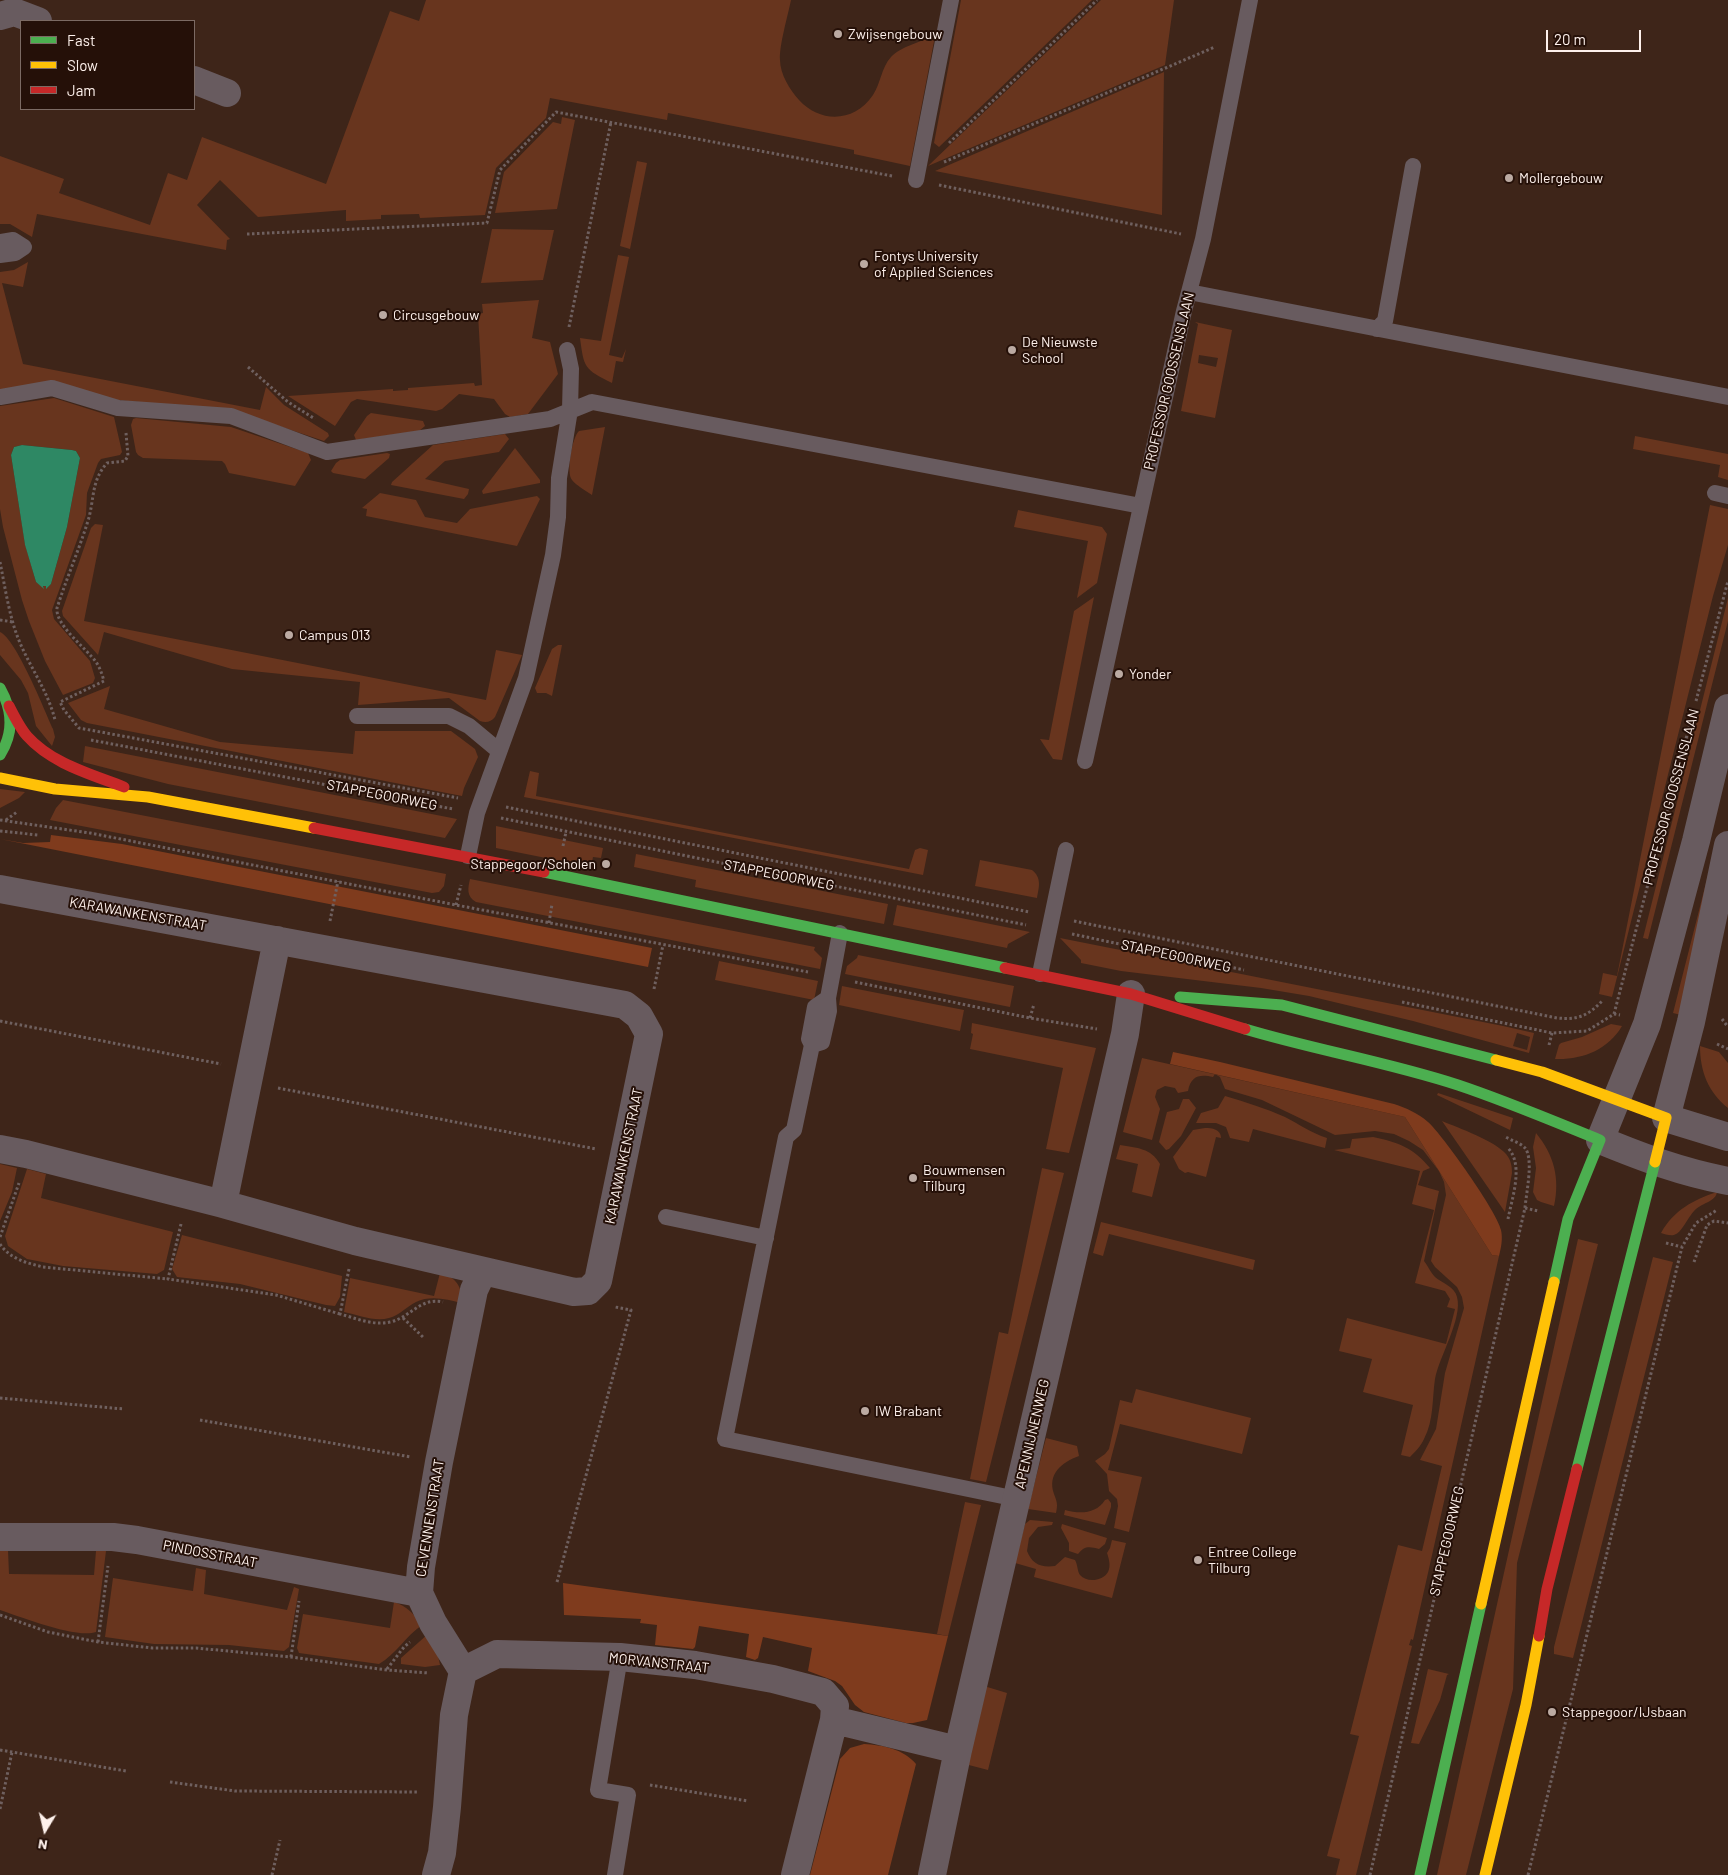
<!DOCTYPE html>
<style>
body{margin:0}
#map{position:relative;width:1728px;height:1875px;overflow:hidden;background:#3e2519;font-family:Barlow,sans-serif}
canvas{display:block}
.legend{position:absolute;left:20px;top:20px;width:175px;height:90px;box-sizing:border-box;background:#251008;border:1px solid #7c6a63;margin:0;padding:6px 9px;list-style:none;font-size:15px;color:#fef1ec}
.legend li{display:flex;align-items:center;gap:10px;height:25px}
.legend b{width:25px;border:1px solid #7c6a63}
.north{position:absolute;left:20px;top:1805px;width:50px;height:50px;-webkit-text-stroke:4px #251008;paint-order:stroke;rotate:189deg;font-size:14px;font-weight:700;line-height:20px;text-align:center;color:#fef1ec}
.north::after{content:'';display:block;margin:auto;width:18px;height:22px;background:#fef1ec;clip-path:polygon(50% 0,100% 100%,50% 72%,0 100%)}
.scale{position:absolute;left:1546px;top:30px;width:95px;height:22px;box-sizing:border-box;border:2px solid #fef1ec;border-top:0;padding-left:6px;font-size:15px;line-height:18px;white-space:nowrap;color:#fef1ec;-webkit-text-stroke:4px #251008;paint-order:stroke}
</style>
<div id="map">
<canvas width="1728" height="1875"></canvas>
<ul class="legend">
<li><b style="height:6px;background:#4caf50"></b>Fast</li>
<li><b style="height:6px;background:#ffc107"></b>Slow</li>
<li><b style="height:6px;background:#c62828"></b>Jam</li>
</ul>
<div class="north">N</div>
<div class="scale">20 m</div>
</div>
<script>
const c = document.querySelector('canvas').getContext('2d');
c.lineJoin = 'round';
function paint(path, color) { c.fillStyle = color; c.fill(path, 'evenodd'); }
function trace(path, color, width, dash) { c.strokeStyle = color; c.lineWidth = width; c.lineCap = dash ? 'butt' : 'round'; c.setLineDash(dash || []); c.stroke(path); }
function label(font, color, halo, rows, align = 'center') {
  c.font = font + ' Barlow,sans-serif'; c.lineWidth = 4; c.setLineDash([]); c.textBaseline = 'middle'; c.strokeStyle = halo; c.fillStyle = color; for (const [text, x, y, turn = 0] of rows) {
    c.save(); c.translate(x, y); c.rotate((+turn || 0) * Math.PI / 180); c.textAlign = isNaN(turn) ? turn : align; if (halo) c.strokeText(text, 0, 0); c.fillText(text, 0, 0); c.restore();
  }
}
const green = new Path2D(`
 M426,0H791C788,15 779,46 780,60C780,74 790,90 799,100C821,124 855,122 873,95C881,83 881,68 891,57C900,47 922,41 935,36L910,166L854,154V150L668,113L667,120L550,98L546,118L496,168L485,215L420,218L419,214L381,215V219L346,221V210L258,217L220,180L197,205L230,239L227,240L226,250L37,214L32,237L10,224H0V156L64,179L59,193L150,225L168,173L187,180L202,137L326,184L390,11L419,21Z
 M961,0H1092L939,147L934,143Z
 M1101,0H1174L1165,65L928,166Z
 M1164,72L1162,215L935,171Z
 M562,117L575,120L557,209L495,213L504,172L553,122L561,124Z
 M637,161L647,163L630,249L620,246Z
 M492,229L554,230L543,280L481,283Z
 M618,255L629,257L609,355L622,358L626,349L623,362L616,361L612,383C584,369 584,368 580,338L601,341Z
 M28,262L23,287L2,283L23,364L260,410L266,387L284,405L328,433L329,436L324,441L234,411L0,389V272L14,270Z
 M539,300L532,338L550,342L558,374L528,414L510,417L505,414L494,399L459,394L442,409L436,411L357,399L351,402L335,426L288,396L393,389V391L408,390V388L474,383L475,386L482,385L478,314L483,313L482,304Z
 M1195,322L1232,330L1215,418L1181,411L1198,324ZM1199,355L1218,358L1216,367L1198,363Z
 M54,398L114,417L122,452L120,455L101,459L98,463L87,493L86,515L52,610L54,619L90,661L95,678L93,683L63,695L45,661L29,621L22,600L3,527L0,509V406ZM22,445L72,450L76,451L80,458L67,527L51,584L47,588L46,586H43L44,588L36,582L25,544L11,455L14,447Z
 M371,413L423,421L425,426L419,431L356,440L354,435L367,416Z
 M136,418L231,427L308,453L311,460L295,486L229,473L225,464L222,461L143,458L138,455L136,452L131,425L133,419Z
 M605,427L592,495C585,490 577,486 572,480C566,473 572,437 579,431Z
 M505,434L509,439L499,452L445,461L425,479L469,489L468,494L464,499L391,485L392,482L433,445Z
 M1635,436L1728,454V480L1718,477L1720,465L1633,449Z
 M515,448L540,480V483L483,494L482,491Z
 M387,453L390,454L389,458L365,479L333,473L331,471L336,463L340,460Z
 M380,493L416,500L425,517L457,523L470,509L537,496L540,499L517,546L366,516L367,509L362,508Z
 M1710,505L1728,509V545L1713,596L1612,997L1599,994L1603,973L1617,976Z
 M1018,510L1102,527L1107,534L1097,583L1077,598L1088,541L1014,527Z
 M95,524L103,525L84,621L486,700L496,650L522,655L495,717C491,722 486,723 480,721L449,698L358,705L360,682L232,669L104,632L98,655L63,616L62,611L91,528Z
 M1094,597L1062,760L1053,759L1040,739L1049,740L1074,611Z
 M1728,598V621L1648,939L1643,938Z
 M0,632C16,639 44,709 53,729L55,737L52,746L36,726L28,693L21,680L0,655Z
 M558,645H562L552,696L546,693H537L535,688L552,649Z
 M110,686L104,709L220,742L353,754L355,731H451L475,749L478,757L464,788L462,796L87,723L81,720L68,703Z
 M85,746L457,819L445,838L168,784L83,762Z
 M530,771L539,773L536,796L909,869L915,850L920,848L928,850L923,875L524,797Z
 M0,789L25,792L19,798L0,808Z
 M63,800L446,874L444,886L439,892L432,893L50,820L56,808Z
 M496,826L603,848L601,858L593,857L591,867L496,848Z
 M636,854L888,904L884,924L695,887L696,880L634,867Z
 M980,860L1032,870C1042,878 1039,887 1037,898L975,886Z
 M1709,871L1685,1016L1673,1013Z
 M470,879L815,947L814,950L822,958L820,969L476,902C466,896 468,888 470,879Z
 M897,905L1030,932L1008,944L1007,948L893,925Z
 M1060,938L1503,1026L1534,1033L1529,1053L1413,1021L1309,996L1261,988L1121,971L1081,963V960ZM1517,1033L1530,1037L1527,1050L1513,1046Z
 M858,955L1014,986L1010,1007L845,974L847,966L857,958Z
 M719,961L818,981L814,1000L715,980Z
 M842,986L964,1010L960,1031L839,1005Z
 M972,1023L1096,1048L1069,1153L1046,1149L1063,1068L970,1049L973,1034L971,1033Z
 M1611,1024L1622,1026C1608,1050 1582,1060 1555,1059L1559,1045L1561,1043L1582,1037Z
 M1700,1046L1719,1052L1728,1063V1108C1708,1092 1700,1071 1700,1046Z
 M1142,1058L1405,1117L1492,1255L1499,1256L1413,1640L1411,1639L1409,1645L1412,1646L1356,1875H1336L1340,1859L1327,1856L1359,1736L1350,1734L1398,1545L1422,1551L1442,1466L1420,1460L1436,1429L1445,1373L1464,1308L1462,1297L1457,1287L1435,1267L1431,1261L1446,1195L1444,1182L1439,1171L1423,1150L1409,1141L1394,1134L1375,1131L1335,1135L1262,1100L1225,1089L1220,1077L1215,1074L1213,1077C1199,1074 1191,1076 1188,1091L1178,1093L1175,1088L1165,1086L1157,1090L1155,1097L1160,1109L1152,1140L1123,1132Z
 M1438,1093L1513,1118L1510,1130L1437,1095Z
 M1225,1096C1245,1102 1265,1108 1285,1117C1299,1124 1311,1133 1327,1138L1325,1148L1253,1129L1249,1142L1230,1138L1226,1127L1216,1123H1196L1201,1113L1218,1108Z
 M1183,1099H1189L1196,1108L1181,1136L1169,1149L1166,1150L1159,1142L1167,1112L1179,1109Z
 M1442,1121C1459,1128 1495,1141 1506,1154C1511,1160 1512,1166 1512,1173L1505,1212Z
 M1205,1128C1212,1128 1221,1129 1221,1138L1216,1137L1206,1177L1188,1172L1185,1173L1179,1169L1173,1157L1193,1130Z
 M1536,1133C1554,1155 1560,1178 1554,1206L1541,1202L1537,1200L1533,1192L1536,1168L1533,1147Z
 M1373,1137C1398,1142 1414,1148 1430,1168L1423,1171L1418,1185L1439,1191L1424,1261C1428,1266 1431,1273 1435,1277C1442,1283 1455,1287 1457,1297C1463,1318 1439,1357 1435,1379C1432,1399 1434,1420 1424,1439C1421,1446 1415,1452 1410,1457L1401,1455L1413,1405L1363,1392L1372,1359L1339,1351L1347,1318L1446,1344L1455,1309L1447,1307L1450,1299L1445,1291L1415,1283L1434,1210L1412,1204L1420,1171L1334,1150L1350,1148L1352,1139Z
 M1120,1145C1137,1148 1151,1148 1160,1164L1152,1197L1132,1192L1138,1164L1116,1159Z
 M0,1164L17,1168L12,1192L0,1221Z
 M1042,1168L1064,1173L986,1482L970,1479L999,1332L1008,1334Z
 M27,1169L46,1174L41,1198L173,1232L164,1270L157,1274L63,1266L27,1259L8,1246L5,1236Z
 M1717,1192C1716,1201 1703,1203 1696,1209C1689,1215 1682,1232 1676,1234C1672,1237 1665,1234 1661,1233C1674,1210 1693,1200 1717,1192Z
 M1101,1222L1255,1260L1253,1270L1109,1234L1103,1256L1093,1253Z
 M182,1235L342,1276L340,1297L335,1306L326,1305L240,1284L177,1277L172,1269Z
 M1578,1239L1598,1244L1517,1563L1513,1689L1466,1875H1437Z
 M1653,1257L1673,1262L1573,1658L1554,1654V1647Z
 M440,1273C456,1277 463,1287 461,1303C447,1299 430,1295 416,1302C406,1307 400,1315 389,1318C375,1322 358,1315 344,1312L350,1278L434,1296Z
 M1136,1389L1251,1418L1242,1454L1120,1424L1108,1470L1142,1477L1129,1532L1114,1528L1118,1506L1117,1499L1109,1491L1107,1474L1095,1461L1105,1454L1109,1449L1120,1400L1132,1403Z
 M1046,1438L1077,1446L1079,1456C1062,1462 1047,1474 1054,1494C1057,1502 1058,1504 1056,1513L1028,1509Z
 M1108,1499L1111,1503V1507L1105,1525L1064,1515L1065,1510C1080,1514 1096,1514 1105,1500Z
 M965,1502L981,1505L948,1636L937,1634Z
 M1030,1520L1053,1522L1052,1525L1038,1527L1029,1538L1027,1551C1032,1564 1041,1568 1055,1566L1065,1557L1075,1560C1078,1565 1077,1571 1080,1575C1087,1583 1103,1581 1108,1572C1111,1566 1109,1559 1107,1553L1110,1548L1112,1540L1126,1543L1112,1598L1034,1577L1036,1569L1015,1563L1025,1524Z
 M1062,1524L1107,1538L1105,1544L1099,1549C1089,1546 1084,1546 1078,1554L1069,1551V1543L1061,1528Z
 M0,1550H8L9,1574L94,1575L96,1551H106L96,1632C77,1639 21,1617 0,1610Z
 M196,1568L206,1570L204,1594L287,1610L294,1587L299,1589L289,1647L284,1651L229,1645L154,1644L105,1637L113,1578L193,1591Z
 M394,1602C407,1606 414,1614 422,1625C406,1636 396,1654 379,1664L299,1653L297,1648L303,1614L390,1628Z
 M428,1634L437,1651L440,1665L425,1667L401,1664V1658Z
 M1428,1669L1449,1674L1447,1675L1440,1700L1419,1744L1411,1743Z
 M984,1686L1007,1693L988,1770L965,1764Z`);
const forest = new Path2D(`
 M51,835L122,844L652,948L648,967L0,839L23,843L50,842Z
 M1173,1052L1220,1062L1394,1104C1406,1108 1418,1113 1428,1122C1442,1134 1498,1213 1501,1230C1503,1239 1501,1248 1499,1256L1492,1255L1405,1117L1170,1064Z
 M563,1583L948,1636L927,1720L913,1723H906L864,1712L855,1705L842,1686L835,1681L808,1671L812,1648L763,1637L758,1658L755,1660L746,1657L749,1634L699,1626L695,1647L693,1649L655,1645L657,1625L640,1623L641,1619L564,1615Z
 M864,1744C882,1745 904,1749 916,1764L888,1875H810L840,1759L850,1748Z`);
const water = new Path2D(`
 M22,445L72,450L76,451L80,458L67,527L51,584L46,589V586H43L44,589L36,582L25,545L11,455L14,447Z`);
const path = new Path2D(`
 M949,143L1097,0
 M944,162L1215,47
 M939,185L1181,234
 M247,234L487,223L500,170L556,112L892,176
 M569,327L611,122
 M248,367L288,402L315,419
 M126,433L128,456L125,461L107,463C90,482 95,501 87,524C78,552 66,580 57,608C55,625 86,648 96,662C100,668 102,674 104,681L60,702L64,710L79,728L458,798
 M0,562C5,587 9,615 18,638C29,666 48,691 55,720
 M0,620L13,622
 M1696,701L1728,581
 M91,740L453,809
 M506,807L1029,912
 M501,818L1026,925
 M0,820L90,833L456,905L808,972
 M6,820L17,812
 M0,831L38,835
 M563,846L566,832
 M456,905L461,885
 M330,921L338,881
 M1074,921L1557,1018C1578,1020 1588,1016 1603,1000
 M549,923L552,904
 M1072,934L1244,970
 M855,982L1030,1018L1097,1029
 M654,989L663,945
 M1402,1002L1552,1033L1587,1031L1614,1014L1620,1015
 M1614,1014L1693,712
 M1030,1018L1034,1004
 M1722,1019L1728,1027
 M0,1021L221,1064
 M1717,1044L1728,1049
 M1549,1045L1552,1033
 M278,1088L596,1149
 M1525,1208L1538,1211
 M1508,1219C1512,1198 1524,1165 1508,1148
 M181,1224L168,1279L276,1295L340,1314
 M0,1237L19,1183
 M1666,1243L1682,1247
 M0,1244C10,1259 27,1263 43,1267L168,1279
 M1694,1262L1707,1225L1714,1221L1728,1223
 M349,1269L340,1314C355,1318 373,1326 390,1322C410,1318 420,1297 443,1302
 M403,1318L424,1338
 M0,1398L124,1409
 M200,1420L411,1457
 M557,1582L631,1310L615,1307
 M0,1615L48,1632L98,1642L152,1648H196L291,1657L387,1670L429,1673
 M98,1642L108,1566
 M291,1657L299,1601
 M387,1669L404,1647L410,1642
 M0,1750L126,1771
 M170,1782L235,1791L418,1792
 M650,1785L748,1801
 M0,1809L12,1752
 M272,1875L280,1840
 M1370,1875L1525,1208C1526,1194 1534,1159 1525,1148C1521,1143 1510,1140 1504,1136
 M1528,1875L1682,1247L1696,1223L1717,1210`);
const lane = new Path2D(`
 M916,180L951,0
 M0,242L13,240L24,247L15,253L0,255
 M1189,292L1728,397
 M1377,329L1385,321L1413,166
 M0,397L52,388L118,408L231,416L327,452L550,419L592,402L1141,506
 M1715,493L1728,496
 M357,716H449L469,726L499,751
 M1085,761L1184,311L1203,239L1250,0
 M468,856L477,813L526,678L553,555L558,517L559,478L570,410L571,369L567,350
 M840,933L828,998L829,1011L822,1042L812,1045L794,1130L786,1137L725,1439L1017,1499
 M1040,974L1066,850
 M812,1045L809,1039L815,1007L828,998
 M666,1217L766,1238
 M615,1875L628,1795L598,1790L620,1657`);
const street = new Path2D(`
 M0,16L14,12L38,21
 M194,80L227,93
 M1728,708L1696,841L1647,1024L1600,1140C1644,1158 1681,1172 1728,1181
 M1728,845L1691,1022L1666,1118L1728,1137
 M0,889L625,1005L639,1016L649,1034L598,1281L588,1291L574,1292L355,1241L223,1204L26,1154L0,1149
 M223,1204L277,940
 M0,1537H113L137,1540L419,1593
 M463,1671L497,1654L620,1657L695,1665L773,1679L823,1692L835,1706L834,1720L795,1875
 M834,1720L958,1750
 M436,1875L442,1853L447,1807L454,1715L463,1671L433,1623L419,1593L421,1567L439,1462L474,1290L483,1271
 M932,1875L958,1750L1125,1034L1131,994`);
const fast = new Path2D(`
 M0,688C13,711 14,733 0,755
 M544,872L1005,968
 M1180,997L1282,1005L1496,1060
 M1245,1029C1315,1050 1388,1062 1458,1085C1506,1101 1553,1121 1600,1140L1568,1219L1554,1282
 M1577,1469L1655,1162
 M1420,1875L1481,1604`);
const slow = new Path2D(`
 M0,778L55,789L148,797L314,828
 M1496,1060L1542,1072L1666,1118L1655,1162
 M1481,1604L1554,1282
 M1485,1875L1526,1705L1539,1636`);
const jam = new Path2D(`
 M9,706C14,716 20,728 27,736C52,764 91,774 124,787
 M314,828L544,872
 M1005,968L1131,994L1245,1029
 M1539,1636L1547,1589L1577,1469`);
const markers = [
 [838,34,5,"#bbaaa2"],
 [1509,178,5,"#bbaaa2"],
 [864,264,5,"#bbaaa2"],
 [383,315,5,"#bbaaa2"],
 [1012,350,5,"#bbaaa2"],
 [289,635,5,"#bbaaa2"],
 [1119,674,5,"#bbaaa2"],
 [606,864,5,"#bbaaa2"],
 [913,1178,5,"#bbaaa2"],
 [865,1411,5,"#bbaaa2"],
 [1198,1560,5,"#bbaaa2"],
 [1552,1712,5,"#bbaaa2"]
];
const poiNames = [
 ["Zwijsengebouw",848,34],
 ["Mollergebouw",1519,178],
 ["Fontys University",874,256],
 ["of Applied Sciences",874,272],
 ["Circusgebouw",393,315],
 ["De Nieuwste",1022,342],
 ["School",1022,358],
 ["Campus 013",299,635],
 ["Yonder",1129,674],
 ["Stappegoor/Scholen",596,864,"right"],
 ["Bouwmensen",923,1170],
 ["Tilburg",923,1186],
 ["IW Brabant",875,1411],
 ["Entree College",1208,1552],
 ["Tilburg",1208,1568],
 ["Stappegoor/IJsbaan",1562,1712]
];
const streetNames = [
 ["PROFESSOR GOOSSENSLAAN",1169,381,-77],
 ["STAPPEGOORWEG",382,795,11],
 ["PROFESSOR GOOSSENSLAAN",1671,797,-75],
 ["STAPPEGOORWEG",779,875,11],
 ["KARAWANKENSTRAAT",138,914,10],
 ["STAPPEGOORWEG",1176,956,12],
 ["KARAWANKENSTRAAT",624,1156,-78],
 ["APENNIJNENWEG",1032,1434,-77],
 ["CEVENNENSTRAAT",430,1518,-81],
 ["STAPPEGOORWEG",1447,1541,-77],
 ["PINDOSSTRAAT",210,1554,11],
 ["MORVANSTRAAT",659,1663,6]
];
paint(green, '#68351e');
paint(forest, '#7f3b1d');
paint(water, '#2e8864');
trace(path, '#6f605f', 3, [2.5, 2.5]);
trace(lane, '#685b5f', 16);
trace(street, '#685b5f', 28);
trace(fast, '#4caf50', 11);
trace(slow, '#ffc107', 11);
trace(jam, '#c62828', 11);
for (const [x, y, r, color] of markers) { const dot = new Path2D(); dot.arc(x, y, r, 0, 2 * Math.PI); c.fillStyle = color; c.fill(dot); trace(dot, '#251008', 2); }
label('14px', '#fef1ec', '#251008', poiNames, 'left');
label('14px', '#fef1ec', '#251008', streetNames);
</script>
